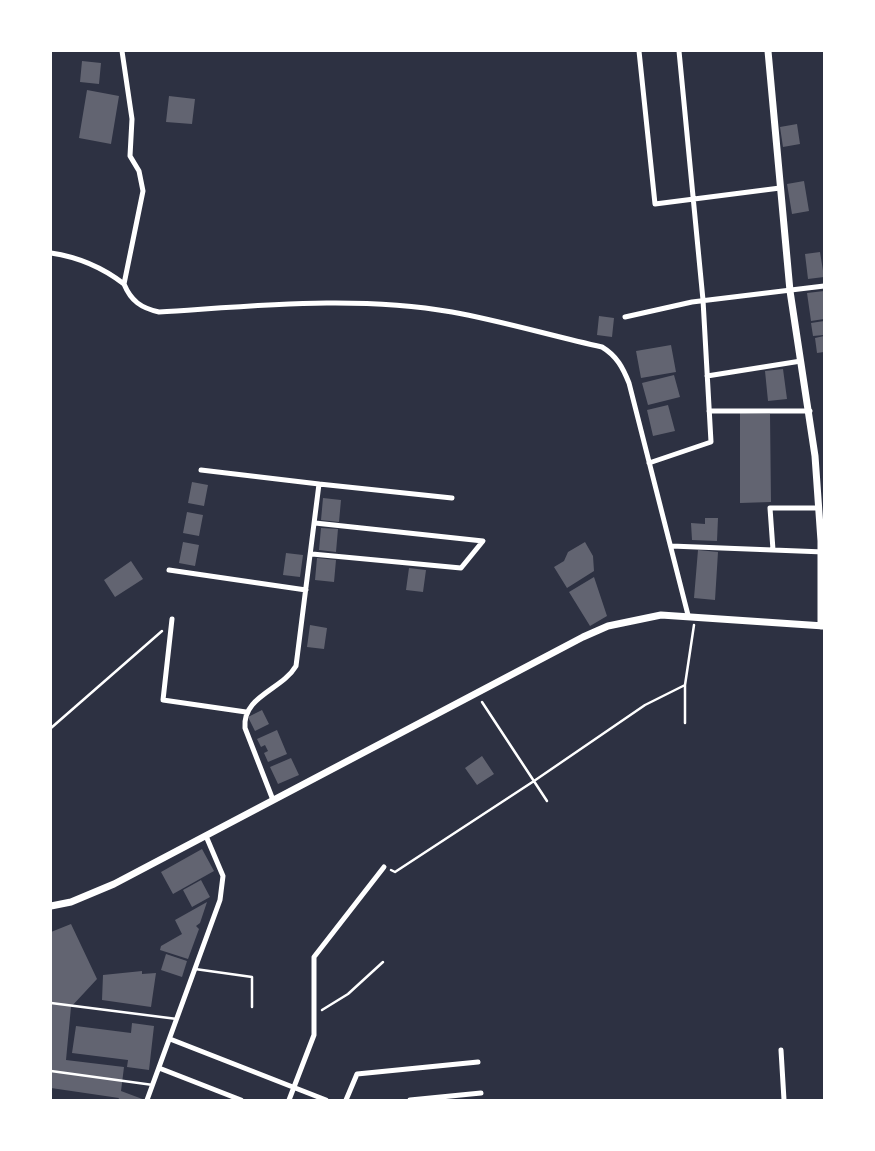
<!DOCTYPE html>
<style>
body{margin:0}
#map{position:relative;width:875px;height:1151px;overflow:hidden;background:#2d3142;font-family:Manrope,sans-serif}
canvas{display:block}
.frame{position:absolute;inset:0;border:52px solid #fff;pointer-events:none}
</style>
<div id="map">
<canvas width="875" height="1151"></canvas>
<div class="frame"></div>
</div>
<script>
const c = document.querySelector('canvas').getContext('2d');
c.lineJoin = 'round';
function paint(path, color) { c.fillStyle = color; c.fill(path, 'evenodd'); }
function trace(path, color, width, dash) { c.strokeStyle = color; c.lineWidth = width; c.lineCap = dash ? 'butt' : 'round'; c.setLineDash(dash || []); c.stroke(path); }
const building = new Path2D(`
 M82,61L101,63L99,84L80,82Z
 M87,90L119,96L111,144L79,138Z
 M169,96L195,99L192,124L166,122Z
 M797,124L800,144L783,147L780,127Z
 M804,181L809,211L792,214L787,184Z
 M820,252L824,277L808,279L805,254Z
 M824,291V319L811,321L807,293Z
 M599,316L614,318L612,337L597,335Z
 M824,321V335L813,336L811,323Z
 M824,336V352L817,353L815,338Z
 M671,345L676,372L641,378L636,351Z
 M783,369L787,399L768,401L765,371Z
 M674,375L680,397L648,405L642,383Z
 M668,405L675,431L653,436L647,410Z
 M740,413L770,414L771,502L740,503Z
 M192,482L208,485L204,506L188,503Z
 M323,498L341,500L339,522L321,520Z
 M187,512L203,515L199,536L183,533Z
 M705,518H718L717,541L692,540L691,523L705,524Z
 M321,528L338,529L336,552L319,550Z
 M183,542L199,545L195,566L179,563Z
 M585,542L593,556L594,571L567,588L554,567L564,561L568,552Z
 M698,550L718,552L715,600L694,598Z
 M286,553L303,555L300,577L283,575Z
 M317,558L336,560L334,582L315,580Z
 M131,561L143,579L115,597L104,580Z
 M409,568L426,570L423,592L406,590Z
 M594,577L607,616L590,626L569,592Z
 M310,625L327,628L324,649L307,647Z
 M262,710L269,724L255,731L248,717Z
 M277,730L287,754L268,762L264,753L268,751L265,745L261,747L257,739Z
 M482,756L494,774L477,785L465,768Z
 M291,758L299,775L278,784L270,767Z
 M202,849L214,871L173,894L161,872Z
 M201,880L210,897L192,907L183,890Z
 M207,902L200,923L196,926L199,929L188,959L160,950L161,946L182,934L175,920Z
 M71,924L97,979L71,1007L66,1060L124,1067L121,1091L145,1100H118L119,1098L51,1088V932Z
 M166,954L187,961L182,977L161,970Z
 M142,971V974L156,973L151,1007L102,1000L103,975Z
 M132,1023L154,1026L149,1070L127,1067L128,1060L72,1053L76,1026L131,1033Z`);
const path = new Path2D(`
 M482,702L547,801
 M685,723V685L694,625
 M51,728L162,631
 M391,870L395,872L534,781L645,705L685,685
 M322,1010L348,994L383,962`);
const service = new Path2D(`
 M195,969L252,977V1007
 M51,1003L177,1019
 M51,1071L153,1085`);
const minor = new Path2D(`
 M122,51L132,119L130,156L139,171L143,191L124,284C131,301 141,308 159,312C255,306 355,295 452,312C502,321 552,336 602,347C617,356 623,368 629,383L688,615
 M639,51L655,204L780,188
 M51,253C78,257 102,267 124,284
 M625,317L692,302L824,286
 M707,376L801,361
 M709,411H810
 M649,463L711,442L703,300L679,51
 M201,470L319,484
 M671,546L824,552
 M773,550L770,508H819
 M312,554L461,568L483,541L315,523
 M169,570L306,590
 M172,619L163,700L246,712
 M273,800L245,728C242,696 282,690 296,666L319,484L452,498
 M170,1039L326,1100
 M781,1050L784,1100
 M159,1068L241,1100
 M147,1100L220,900L223,876L206,836
 M289,1100L314,1035V957L384,867
 M346,1100L357,1074L478,1062
 M410,1100L481,1093`);
const tertiary = new Path2D(`
 M768,51L790,291L815,456L821,541V626
 M51,906L71,902L114,884L583,637L608,626L661,615L824,626`);
paint(building, '#626471');
trace(path, '#fff', 2.5);
trace(service, '#fff', 2.5);
trace(minor, '#fff', 5);
trace(tertiary, '#fff', 7);
</script>
